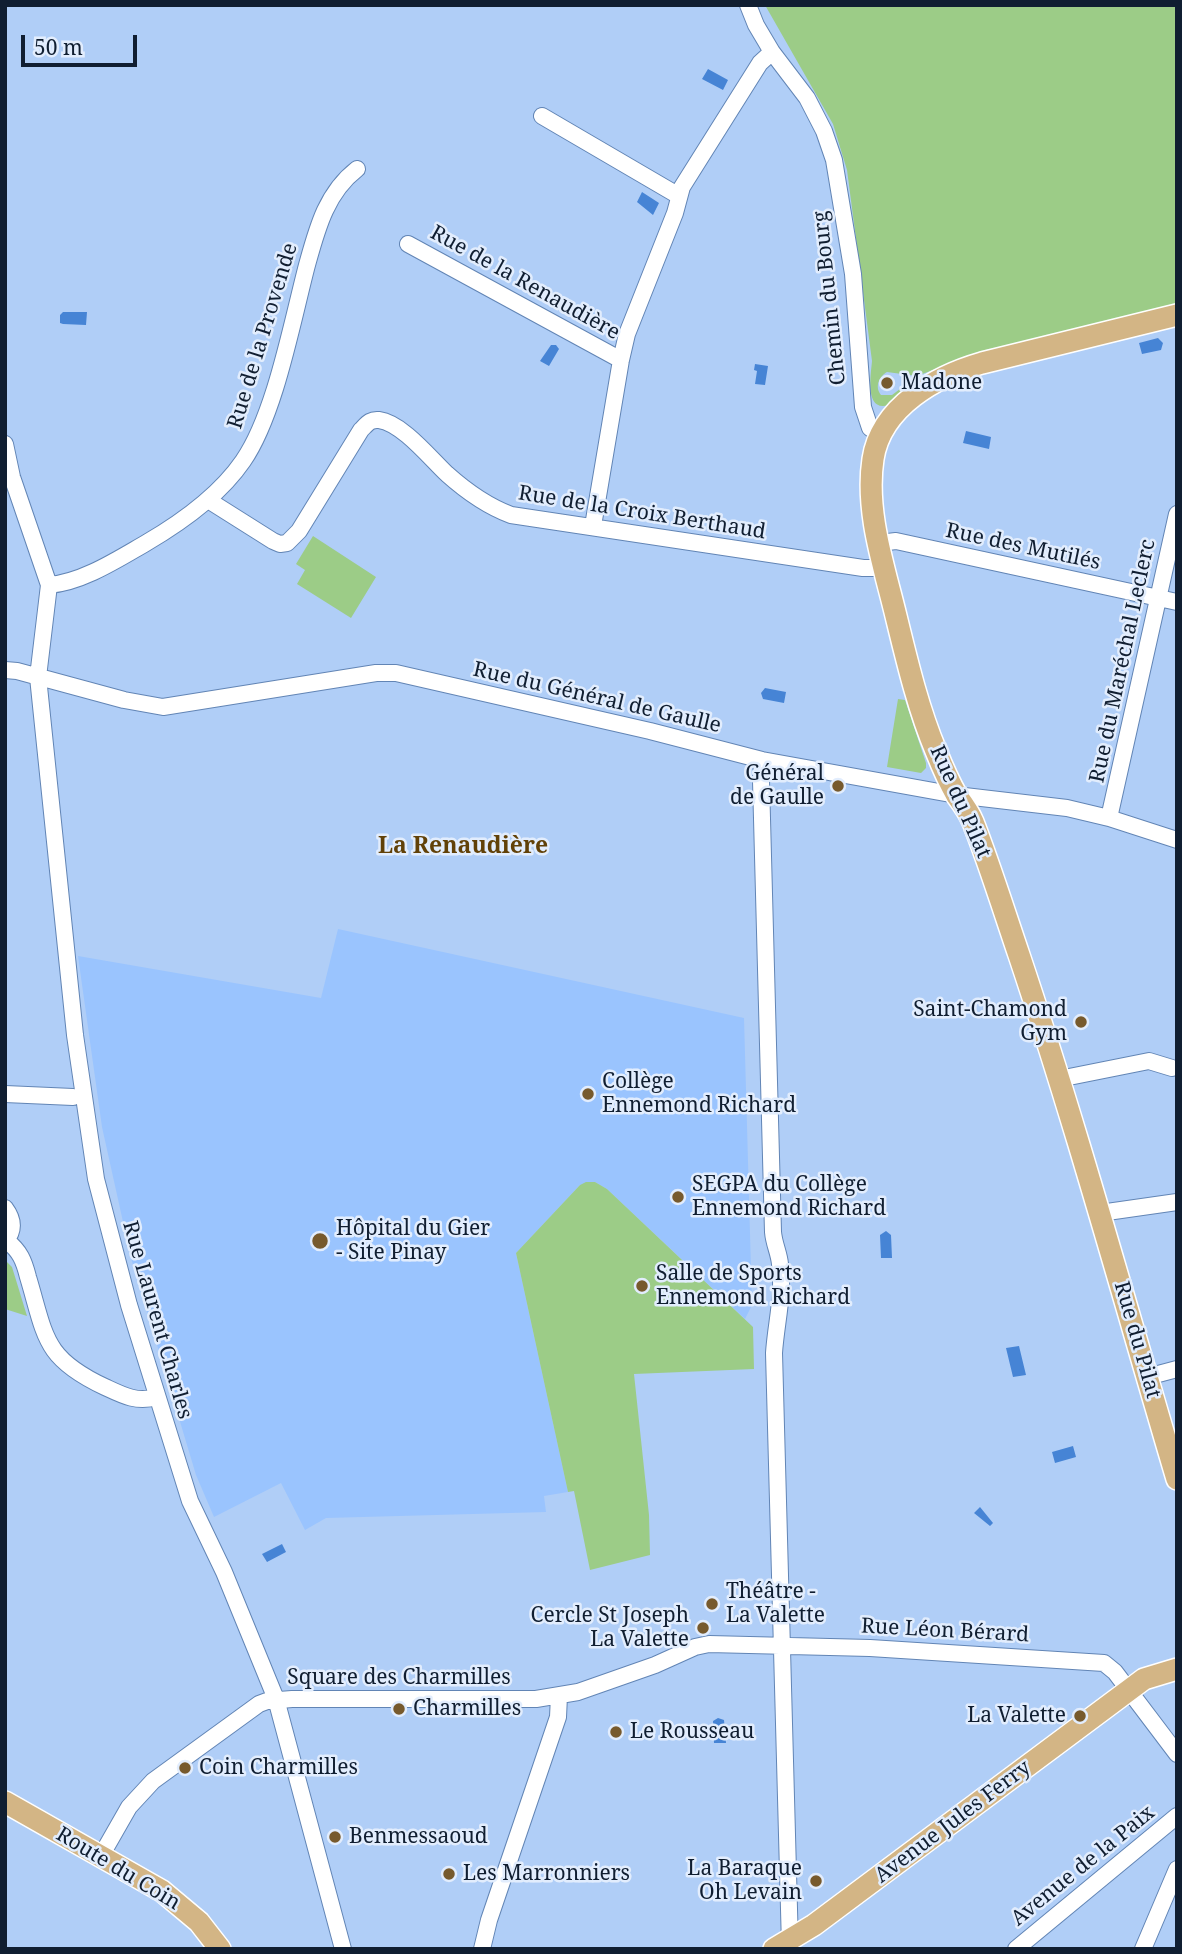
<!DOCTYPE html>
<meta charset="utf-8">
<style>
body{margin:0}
#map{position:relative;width:1182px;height:1954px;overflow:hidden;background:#b0cef7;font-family:"Noto Serif",serif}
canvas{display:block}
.frame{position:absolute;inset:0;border:7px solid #101e31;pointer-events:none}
.scale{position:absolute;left:21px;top:35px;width:116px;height:32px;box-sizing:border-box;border:4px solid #101e31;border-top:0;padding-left:9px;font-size:21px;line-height:24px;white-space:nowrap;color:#101e31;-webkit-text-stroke:5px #e2edfd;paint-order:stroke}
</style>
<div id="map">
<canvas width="1182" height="1954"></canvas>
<div class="frame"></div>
<div class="scale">50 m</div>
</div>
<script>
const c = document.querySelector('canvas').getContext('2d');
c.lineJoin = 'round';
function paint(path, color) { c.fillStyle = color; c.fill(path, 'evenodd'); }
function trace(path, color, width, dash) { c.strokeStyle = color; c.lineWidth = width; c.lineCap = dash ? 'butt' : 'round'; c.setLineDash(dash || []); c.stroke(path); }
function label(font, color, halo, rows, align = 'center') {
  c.font = font + ' "Noto Serif",serif'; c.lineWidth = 5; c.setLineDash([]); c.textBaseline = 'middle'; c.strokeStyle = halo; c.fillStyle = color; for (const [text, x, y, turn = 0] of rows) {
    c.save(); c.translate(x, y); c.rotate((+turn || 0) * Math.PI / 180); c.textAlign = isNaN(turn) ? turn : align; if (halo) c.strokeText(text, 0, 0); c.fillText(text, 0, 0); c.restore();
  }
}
const built = new Path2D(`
 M338,929L744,1018L752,1305L745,1319L607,1189L595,1182L580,1185L516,1253L568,1492L544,1496L546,1512L326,1518L305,1530L281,1483L214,1517L196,1475L131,1258L102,1127L78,956L321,998Z`);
const green = new Path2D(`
 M765,5H1177V305L1131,318L986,350L917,376L887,372C880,376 874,386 881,395H892L908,383L911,387C905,392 897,403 889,405C864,413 871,374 872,361L847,170L833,124Z
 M313,536L376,577L351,618L297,584L305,570L296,564Z
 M898,699L905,700L926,763V768L921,773L887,767Z
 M586,1182H595L607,1189L753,1327L754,1369L634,1374L649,1515L650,1555L590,1570L574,1491L568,1492L516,1253L580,1185Z
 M5,1260L12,1267L27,1316L5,1309Z`);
const water = new Path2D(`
 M708,69L728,80L723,90L702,79Z
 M642,192L659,203L653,215L637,202Z
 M63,312H87L86,325L63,324L60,323V315Z
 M1158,338L1163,343L1161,350L1142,354L1139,343Z
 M551,345H556L559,349L549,366L540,361Z
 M755,364L768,366L765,385L755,384L757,371L754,370Z
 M966,431L991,437L989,449L963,443Z
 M765,688L786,692L784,703L763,699L761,693Z
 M886,1231L891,1235L892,1258H881L880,1235Z
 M1019,1346L1026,1375L1013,1377L1006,1348Z
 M1073,1446L1076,1457L1055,1463L1052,1452Z
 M980,1507L993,1523L990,1526L974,1513Z
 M282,1544L286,1552L267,1562L262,1554Z
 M718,1718L724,1720L726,1743H714L713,1721Z`);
const minor = new Path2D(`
 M748,5L756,25L772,52L807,98L824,131L834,160L853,274L863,407L870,428L880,435
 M542,116L679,196
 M408,244L621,360
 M5,444L12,477L49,585L38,677L75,1035L96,1179L129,1305L190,1501L224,1572L276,1699L343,1949
 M208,500L273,541L280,544L287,543L299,531L361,430C367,424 370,419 379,420C402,423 430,458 447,474C466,491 487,506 511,515L863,568H884
 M593,526L621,360L627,334L675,213L682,187L760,63L772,52
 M879,543L896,541L1177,602
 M49,585C83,582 118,559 146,543C182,522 219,496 243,461C275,415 292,322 307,265C317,229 326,193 357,169
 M5,670L17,671L124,700L163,707L376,673H396L650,731L762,760L956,795L1067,808L1109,818L1177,840
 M762,760L761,781L773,1232C774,1244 779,1253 780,1264C784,1295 776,1323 774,1353L790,1946
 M1109,818L1177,514
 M1059,1079L1149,1061L1172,1068
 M5,1094L73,1097
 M5,1208C14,1220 14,1231 5,1242
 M1100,1213L1177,1202
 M7,1241C20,1251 24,1261 28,1277C46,1337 43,1358 105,1387C122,1395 137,1403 156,1397
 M1147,1377L1177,1369
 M101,1856L129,1807L153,1781L259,1704L267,1701L292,1699H536L578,1692L655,1665L695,1647L709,1644L870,1648L1104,1663L1115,1672L1177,1754
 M482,1949L489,1920L558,1717L559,1696
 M1016,1949L1177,1816
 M1143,1949L1177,1869`);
const major = new Path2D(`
 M1177,315L982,363C937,376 881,406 873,459C865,511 884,566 896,616C907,661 918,708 936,751C942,766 949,782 957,796C963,804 969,812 973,822C990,866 1004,911 1019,955C1077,1128 1125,1304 1177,1479
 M5,1802L162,1891L199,1922L220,1949
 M774,1949L814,1925L1144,1679L1177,1669`);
const markers = [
 [887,383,7,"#775a2d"],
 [838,786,7,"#775a2d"],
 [1081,1022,7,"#775a2d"],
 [588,1094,7,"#775a2d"],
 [678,1197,7,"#775a2d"],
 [320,1241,9,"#775a2d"],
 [642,1286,7,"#775a2d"],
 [712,1604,7,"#775a2d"],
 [703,1628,7,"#775a2d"],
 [399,1709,7,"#775a2d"],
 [1080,1716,7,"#775a2d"],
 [616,1732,7,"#775a2d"],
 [185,1768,7,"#775a2d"],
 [335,1837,7,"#775a2d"],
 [449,1874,7,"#775a2d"],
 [816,1881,7,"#775a2d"]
];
const streetNames = [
 ["Rue de la Renaudière",525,283,29],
 ["Chemin du Bourg",830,298,-96],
 ["Rue de la Provende",263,336,-73],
 ["Rue de la Croix Berthaud",642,513,9],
 ["Rue des Mutilés",1023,547,12],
 ["Rue du Maréchal Leclerc",1123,661,-78],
 ["Rue du Général de Gaulle",597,698,13],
 ["Rue du Pilat",960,802,66],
 ["Rue Laurent Charles",157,1320,74],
 ["Rue du Pilat",1137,1340,74],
 ["Rue Léon Bérard",945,1631,3],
 ["Square des Charmilles",399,1678],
 ["Avenue Jules Ferry",953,1822,-37],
 ["Avenue de la Paix",1083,1866,-39],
 ["Route du Coin",118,1869,31]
];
const poiNames = [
 ["Madone",901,383],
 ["Général",824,774,"right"],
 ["de Gaulle",824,798,"right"],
 ["Saint-Chamond",1067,1010,"right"],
 ["Gym",1067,1034,"right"],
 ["Collège",602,1082],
 ["Ennemond Richard",602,1106],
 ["SEGPA du Collège",692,1185],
 ["Ennemond Richard",692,1209],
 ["Hôpital du Gier",336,1229],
 ["- Site Pinay",336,1253],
 ["Salle de Sports",656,1274],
 ["Ennemond Richard",656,1298],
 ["Théâtre -",726,1592],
 ["La Valette",726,1616],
 ["Cercle St Joseph",689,1616,"right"],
 ["La Valette",689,1640,"right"],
 ["Charmilles",413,1709],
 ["La Valette",1066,1716,"right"],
 ["Le Rousseau",630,1732],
 ["Coin Charmilles",199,1768],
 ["Benmessaoud",349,1837],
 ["La Baraque",802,1869,"right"],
 ["Oh Levain",802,1893,"right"],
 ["Les Marronniers",463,1874]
];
const neighbourhoodNames = [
 ["La Renaudière",463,846]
];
paint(built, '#9ac4fe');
paint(green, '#9ccc87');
paint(water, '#4684d5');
trace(minor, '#6285b5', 18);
trace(major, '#fff', 24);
trace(minor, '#fff', 16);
trace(major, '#d3b585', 21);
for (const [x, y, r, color] of markers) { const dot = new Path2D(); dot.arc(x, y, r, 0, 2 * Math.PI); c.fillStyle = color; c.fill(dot); trace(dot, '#e2edfd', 2.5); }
label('21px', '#101e31', '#e2edfd', streetNames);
label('21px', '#101e31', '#e2edfd', poiNames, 'left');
label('bold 23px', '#614108', '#e2edfd', neighbourhoodNames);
</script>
